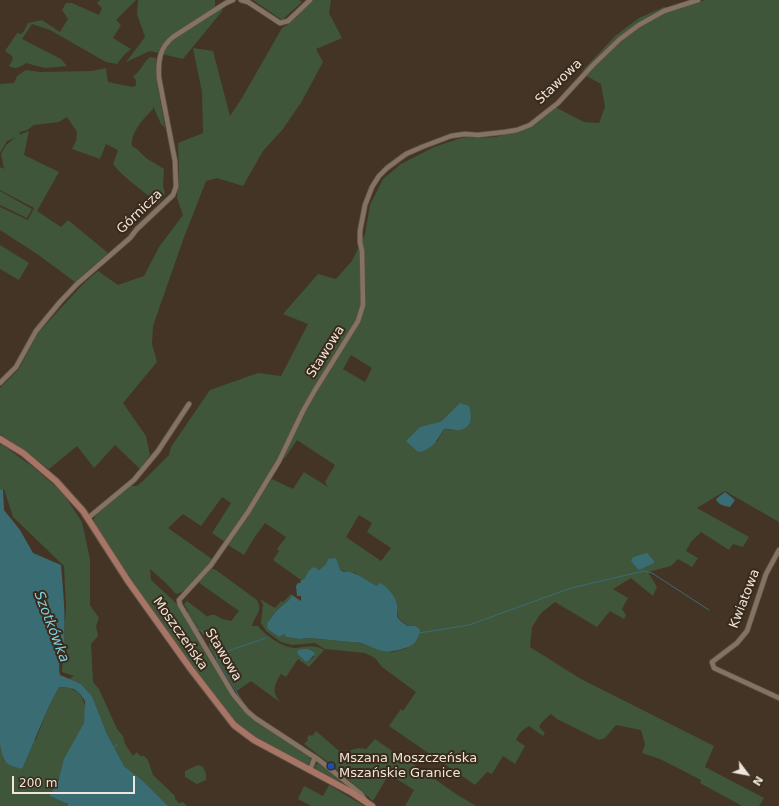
<!DOCTYPE html>
<meta charset="utf-8">
<style>
body{margin:0}
#map{position:relative;width:779px;height:806px;overflow:hidden;background:#443425;font-family:"DejaVu Sans",sans-serif}
canvas{display:block}
.north{position:absolute;left:727px;top:754px;width:40px;height:40px;-webkit-text-stroke:3px #392a1b;paint-order:stroke;rotate:122deg;font-size:11px;font-weight:700;line-height:16px;text-align:center;color:#efe5db}
.north::after{content:'';display:block;margin:auto;width:14px;height:18px;background:#efe5db;clip-path:polygon(50% 0,100% 100%,50% 72%,0 100%)}
.scale{position:absolute;left:12px;top:776px;width:123px;height:18px;box-sizing:border-box;border:2px solid #efe5db;border-top:0;padding-left:5px;font-size:12px;line-height:14px;white-space:nowrap;color:#efe5db;-webkit-text-stroke:3px #392a1b;paint-order:stroke}
</style>
<div id="map">
<canvas width="779" height="806"></canvas>
<div class="north">N</div>
<div class="scale">200 m</div>
</div>
<script>
const c = document.querySelector('canvas').getContext('2d');
c.lineJoin = 'round';
function paint(path, color) { c.fillStyle = color; c.fill(path, 'evenodd'); }
function trace(path, color, width, dash) { c.strokeStyle = color; c.lineWidth = width; c.lineCap = dash ? 'butt' : 'round'; c.setLineDash(dash || []); c.stroke(path); }
function label(font, color, halo, rows, align = 'center') {
  c.font = font + ' "DejaVu Sans",sans-serif'; c.lineWidth = 4; c.setLineDash([]); c.textBaseline = 'middle'; c.strokeStyle = halo; c.fillStyle = color; for (const [text, x, y, turn = 0] of rows) {
    c.save(); c.translate(x, y); c.rotate((+turn || 0) * Math.PI / 180); c.textAlign = isNaN(turn) ? turn : align; if (halo) c.strokeText(text, 0, 0); c.fillText(text, 0, 0); c.restore();
  }
}
const green = new Path2D(`
 M100,0H136L116,20L121,25L113,38L131,49L124,55L117,64L106,62L50,30L32,24L22,39L61,59L67,66L45,68L26,63C20,67 16,70 9,66L13,59L12,56L5,51L17,33L21,34L24,31L28,23L42,20L60,32L68,19L62,10L66,3H72L99,15L102,8L97,3Z
 M138,0H215V6L223,10L183,59L150,51L126,62L145,37L137,14Z
 M253,0H299L302,2L282,20Z
 M313,0H331L329,13L342,38L316,49L323,62L302,101L283,129L263,151L243,186L217,178L206,181L183,240L153,326L152,344L157,362L123,403L146,436L150,455L140,469L115,445L94,468L77,446L49,469L0,434V388L19,369L38,333L83,284L98,271L118,285L144,276L159,247L183,215L177,198L179,172L178,143L203,133L202,92L193,48L213,51L230,116L242,98L282,28L289,24Z
 M705,0H779V522L725,491L697,508L749,537L743,547L733,544L729,550L701,532L691,542L686,551L698,558L692,567L678,559L671,566L648,572L657,587L653,596L631,578L613,589L628,598L622,609L626,615L624,619L610,611L597,627L555,602L541,613L532,627L530,647L581,679L714,746L705,767L764,798L759,806H742L700,783L701,780L660,759L642,753L645,744L641,730L616,725L605,738L599,740L557,719L551,714L542,722L539,727L545,733L543,736L529,726C522,730 519,733 516,740L525,746L515,764L503,756L492,774L487,772L475,785L389,726L401,709L403,711L416,692L382,667L375,658L365,653L325,649L315,643L292,645L281,642L266,631L261,623L263,604L260,599L275,608L281,601L283,602L291,594L292,595L289,600L278,608L269,630L279,637L284,634L286,637L300,639L309,638L350,642H355L393,652L407,648L413,625L409,626C400,620 397,620 397,608L377,586L360,577L355,573L339,570L338,565L328,559L326,564L319,570L315,567L305,578L301,580L273,560L279,551L277,549L286,537L265,523L254,538L244,555L228,545L272,479L293,489L304,472L328,487L325,482L335,465L297,440L285,458L283,457L315,393C287,444 258,494 225,542L212,533L231,503L222,497L201,526L183,514L168,528L212,559C207,568 186,593 176,594L166,583L150,569L151,580L176,603L233,697C253,723 282,738 308,755L311,760L308,765L304,764L256,738L240,726L229,716L216,700L129,577L93,521L96,515L130,486H137L143,481L169,455L171,447L210,390L258,373L281,376L308,324L283,314L318,274L336,279L352,261L365,234L370,205L383,179L401,164L434,147L458,139L467,137L474,138L495,137L519,131L555,107L584,122L599,123L605,107L601,84L581,73L585,68L615,36L639,18L664,7L673,10ZM351,355L372,368L365,382L343,369ZM442,421L460,430L444,429L437,442L420,427ZM359,515L372,523L367,532L391,548L381,561L346,537Z
 M150,57L156,58V75L165,128L161,124L153,106V109C144,118 130,133 132,146L137,149L146,158L164,169L163,186L165,193L162,199L157,204C143,189 125,180 113,164L118,150L106,144L100,159L72,149L76,141L77,132L67,117L59,122L34,125L27,130L20,132L19,135L29,131L24,155L59,172L37,211L61,227L68,220L108,253L75,282L37,254L0,230V207L28,220L34,208L0,190V167L4,169L1,154L6,145L16,137L7,141L0,153V84L14,83L17,76L26,70L40,72L91,71L106,68L108,82L133,87L136,85V80L133,76C141,72 143,62 150,57Z
 M0,191L32,209L27,218L0,205Z
 M0,245L29,263L19,280L0,269Z
 M1,444L33,467L62,492L82,522L90,559V605L99,618L96,626L98,636L91,644L93,682L99,689L117,729L123,736L125,744L133,756L137,752L140,756H144L148,760L153,775L175,796V799L179,803L183,802L187,806H168L143,781L124,766L107,734L92,696L81,684L69,679L74,676L62,672L66,607L64,566L13,517L4,489L0,490V446Z
 M211,568L216,570L257,600C263,612 255,615 252,626H258C266,636 283,648 296,648C306,647 314,644 324,650L309,667L298,659L286,677L281,674C274,685 271,692 281,703L251,681L237,691L209,647V643L215,637L211,632L206,635H203L184,604L187,601L208,617L210,615H215L222,619L231,621L239,611L198,582ZM304,649H310L313,651L314,657C309,660 307,662 302,658Z
 M59,687C82,686 88,703 84,723C81,732 75,742 71,751C64,767 58,782 49,796L68,804V806H0V745L4,761L36,739L50,704Z
 M316,731L345,756L351,750L359,748L366,749L375,739L405,760L412,763L456,794L476,806H405L414,790L389,774L373,801L333,766L304,744L308,740L307,738L309,735L312,736Z
 M318,763H320L340,781L338,782L316,770L315,766Z
 M198,765L203,767L206,774V780L197,784L185,777V771Z
 M329,785L364,806H311L298,799L304,786L323,796Z`);
const water = new Path2D(`
 M460,403L469,406C472,416 473,427 460,430C456,431 449,428 444,429C437,440 433,450 418,452L406,441L420,427L442,421Z
 M3,489L4,510L20,530L33,553L61,565C63,590 66,616 64,641C63,652 57,663 60,675L81,684L92,696L107,734L124,766L143,781L168,806H68V804L49,796L58,782L64,759L84,723L85,701L80,694L74,689L64,687H59L50,704L22,769C4,764 4,763 0,745V490Z
 M725,492L735,500L730,507C725,506 718,505 716,499Z
 M647,553L654,561V563L639,570L631,561L633,557Z
 M336,558L340,570L344,572C351,569 369,582 377,586L380,583C387,586 396,597 397,605C398,609 396,615 398,618C400,621 405,624 408,626C414,625 417,626 420,630C417,645 412,646 399,650C393,651 389,652 383,651C371,648 363,641 350,642L310,638L300,639L286,637L284,634L279,637L269,630L267,627L268,622L279,608L289,600L292,595L301,601V596H297L296,586L298,583H301L300,581L305,578C308,573 308,569 315,567L319,570L326,564L328,559Z
 M304,649C309,649 312,649 315,654L308,661H305L297,653L298,650Z`);
const stream = new Path2D(`
 M188,612L198,629L204,633L215,650
 M419,633L469,625L571,588L644,571L652,573L709,610
 M244,704L217,660L215,651L225,652L266,638
 M114,747L118,744`);
const street = new Path2D(`
 M241,0L248,2L280,23L288,21L310,0
 M0,383L16,367L36,331L60,302L77,284L130,238L137,229L173,195L176,187L175,161L159,78C158,62 159,48 173,37L226,3L233,0
 M88,518L134,480L158,451L189,404
 M779,550L766,574L747,631L737,643L712,662L714,668L779,698
 M310,770L315,757
 M365,800L361,794L319,760L255,718L247,711L233,694L180,605L179,600L211,565L248,512L279,461L303,411L315,390L358,321L363,305L362,251L360,242V231L365,205L372,187L379,176L387,168L406,154L422,147L451,136L465,134L478,135L505,132L517,130L530,125L558,103L593,65L620,39L639,25L664,11L698,0`);
const secondary = new Path2D(`
 M0,439L23,453L56,481L83,511L128,581L190,668L234,725L254,740L351,792L372,806`);
const markers = [
 [331,766,4,"#1a4fb4"]
];
const streetNames = [
 ["Stawowa",559,82,-44],
 ["Górnicza",140,212,-44],
 ["Stawowa",326,352,-58],
 ["Kwiatowa",745,599,-69],
 ["Moszczeńska",180,634,55],
 ["Stawowa",223,655,59]
];
const poiNames = [
 ["Mszana Moszczeńska",339,759],
 ["Mszańskie Granice",339,774]
];
const waterNames = [
 ["Szotkówka",51,627,69]
];
paint(green, '#3f563b');
paint(water, '#3a6c74');
trace(stream, '#3a6c74', 1);
trace(street, '#5d5043', 6);
trace(secondary, '#5d5043', 8);
trace(street, '#847362', 4.5);
trace(secondary, '#a77566', 6);
for (const [x, y, r, color] of markers) { const dot = new Path2D(); dot.arc(x, y, r, 0, 2 * Math.PI); c.fillStyle = color; c.fill(dot); trace(dot, '#392a1b', 1.5); }
label('13px', '#efe5db', '#392a1b', streetNames);
label('13px', '#efe5db', '#392a1b', poiNames, 'left');
label('italic 14px', '#7bd0df', '#392a1b', waterNames);
</script>
